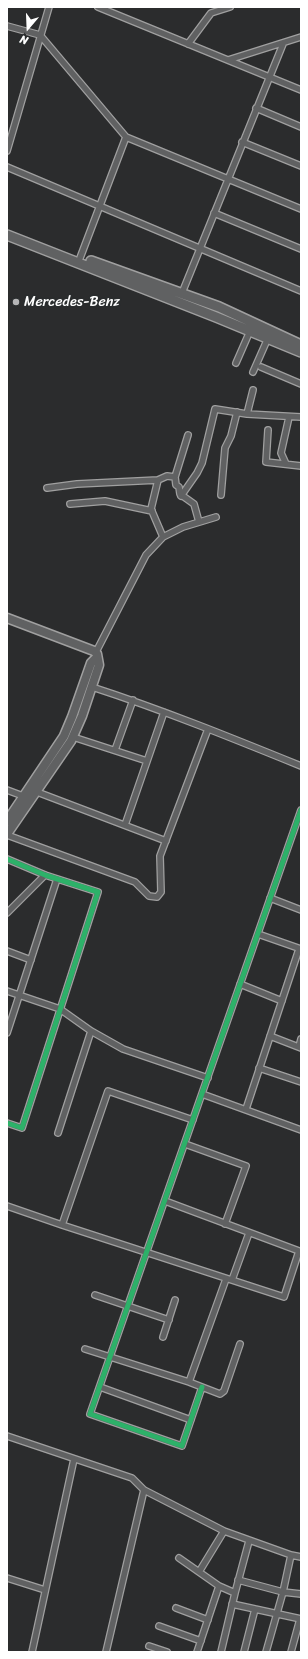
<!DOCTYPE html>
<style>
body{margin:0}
#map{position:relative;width:308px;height:1659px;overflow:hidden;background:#2b2c2d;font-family:Sriracha,sans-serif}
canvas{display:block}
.frame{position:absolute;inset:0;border:8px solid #fff;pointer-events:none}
.north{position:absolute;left:8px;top:8px;width:40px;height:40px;-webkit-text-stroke:3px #2a2d2e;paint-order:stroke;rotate:199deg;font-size:11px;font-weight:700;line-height:16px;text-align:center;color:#fff}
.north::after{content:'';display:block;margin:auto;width:14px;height:18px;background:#fff;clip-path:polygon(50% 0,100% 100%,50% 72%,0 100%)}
</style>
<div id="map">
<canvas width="308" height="1659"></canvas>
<div class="frame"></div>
<div class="north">N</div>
</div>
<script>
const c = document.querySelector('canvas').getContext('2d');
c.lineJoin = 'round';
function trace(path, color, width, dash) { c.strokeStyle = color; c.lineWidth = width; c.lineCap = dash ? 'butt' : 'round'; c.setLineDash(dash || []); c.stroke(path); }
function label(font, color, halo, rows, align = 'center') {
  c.font = font + ' Sriracha,sans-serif'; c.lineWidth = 3; c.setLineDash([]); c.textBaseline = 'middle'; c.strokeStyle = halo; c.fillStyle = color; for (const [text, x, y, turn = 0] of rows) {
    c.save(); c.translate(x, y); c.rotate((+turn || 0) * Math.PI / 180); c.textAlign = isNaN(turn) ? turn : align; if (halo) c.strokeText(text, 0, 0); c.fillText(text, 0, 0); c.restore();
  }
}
const street = new Path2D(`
 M98,7L301,90
 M7,26L40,35L126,137L301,209
 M188,44L211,13L230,7
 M228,60L301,37
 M256,108L301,127
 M242,142L301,166
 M7,151L49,7
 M7,167L301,291
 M214,213L301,249
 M80,258L126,137
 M182,293L283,44
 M236,363L250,331
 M261,367L301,384
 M253,372L268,338
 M247,414L253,390
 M268,430L266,462L301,466
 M286,464L281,453L289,417
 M175,477L176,485L179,487L180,494L194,504L199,522
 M158,480L151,509L163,537
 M47,488L77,484L158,480L167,476L175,477L188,435
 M221,495L225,448L231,436L237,412
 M181,496L197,473L202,463L215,409L247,414L301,417
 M70,504L105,501L152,511
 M96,652L146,555L163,537L183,527L216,517
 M92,687C163,710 232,738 301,766
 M73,737L147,761
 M115,750L133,700
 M7,790L23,796
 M37,792L166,841
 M125,825L164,712
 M7,835L135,882L149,896L157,897L161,892L160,856L208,729
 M7,859L45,875L98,892L22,1128L7,1123
 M270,898L301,910
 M7,913L45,875
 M258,934L301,949
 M7,951L31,960
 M240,984L282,1001
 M7,991L60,1009L91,1031L123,1049L208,1078
 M7,1033L57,879
 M270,1036L301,1048
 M299,1047L301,1039
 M259,1068L301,1082
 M202,1094L301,1130
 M246,1109L299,949
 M58,1133L91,1031
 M185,1144L246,1166L225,1224
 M7,1206L62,1225L284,1297L299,1251L165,1201
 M62,1225L108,1091L193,1120
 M232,1280L249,1233
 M95,1295L169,1320
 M163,1337L175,1300
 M85,1349L189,1382L220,1394L224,1391L240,1344
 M189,1382L226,1279
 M100,1387L191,1420
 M202,1387L182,1446L90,1414L301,810
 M7,1436L132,1478L144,1490L224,1531L291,1555L301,1557
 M179,1558L199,1572L224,1531
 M7,1578L45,1590
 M238,1580L283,1592L301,1594
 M219,1586L235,1593
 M232,1604L301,1619
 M176,1608L208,1620
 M159,1626L201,1641
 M149,1646L167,1652
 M32,1652L74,1459
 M106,1652L144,1490
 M197,1652L219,1586L199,1572
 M221,1652L235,1593L249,1541
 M244,1652L255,1609
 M266,1652L283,1592L291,1555
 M291,1652L300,1619`);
const secondary = new Path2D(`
 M7,618L94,651L97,654L99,665L82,716L71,741L7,834
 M7,821L64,736L72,717L91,663L97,657`);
const primary = new Path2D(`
 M7,235L216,317L301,352
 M91,261L219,307L301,345`);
const cycleway = new Path2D(`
 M7,859L45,875L98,892L22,1128L7,1123
 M202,1387L182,1446L90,1414L301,810`);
const markers = [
 [16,302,4,"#b5b5b6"]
];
const poiNames = [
 ["Mercedes-Benz",24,302]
];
trace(street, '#a0a0a0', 8);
trace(secondary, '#a0a0a0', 11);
trace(primary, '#a0a0a0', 12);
trace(street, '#606162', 5.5);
trace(secondary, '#606162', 8);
trace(primary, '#606162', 9);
trace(cycleway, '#2db169', 5);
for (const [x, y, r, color] of markers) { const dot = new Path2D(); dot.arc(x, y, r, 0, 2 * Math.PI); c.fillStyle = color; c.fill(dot); trace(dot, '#2a2d2e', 1.5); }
label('14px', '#fff', '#2a2d2e', poiNames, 'left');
</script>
